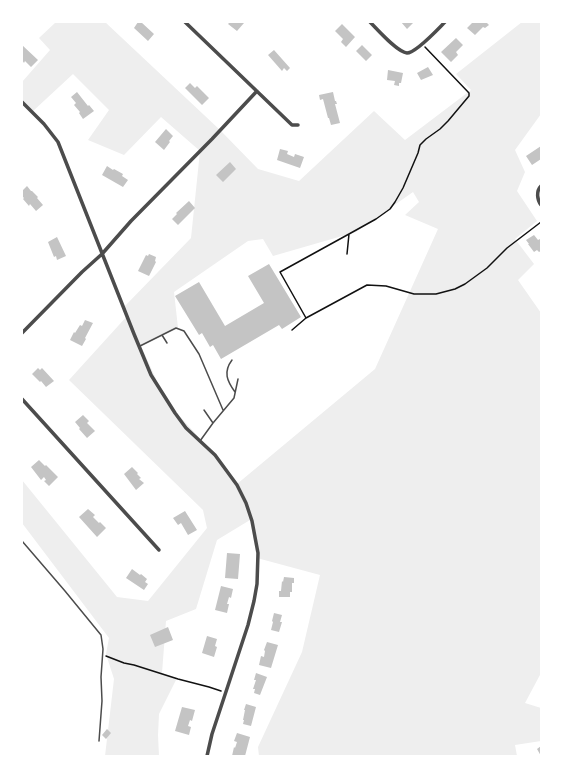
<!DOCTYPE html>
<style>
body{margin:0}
#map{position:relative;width:563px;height:778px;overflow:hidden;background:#fff;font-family:"Space Grotesk",sans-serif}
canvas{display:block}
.frame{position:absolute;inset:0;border:23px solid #fff;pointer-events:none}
</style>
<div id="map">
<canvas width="563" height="778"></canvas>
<div class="frame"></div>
</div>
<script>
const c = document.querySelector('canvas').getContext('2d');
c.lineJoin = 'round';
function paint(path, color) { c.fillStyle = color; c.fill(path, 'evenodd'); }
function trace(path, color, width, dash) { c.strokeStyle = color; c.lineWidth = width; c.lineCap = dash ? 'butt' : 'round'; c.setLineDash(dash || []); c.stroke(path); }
const green = new Path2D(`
 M56,22H105L220,130L258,169L299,181L374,111L405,140L471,90L456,74L522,22H541V114L515,150L525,172L517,191L537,221L515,239L534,264L518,280L541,313V673L525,703L541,708V741L515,745L517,756H259L258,747L302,652L320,575L257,558L250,520L217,540L196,609L166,621L162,673L177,678L159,714L158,735L159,756H105L114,679L106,654L109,638L22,523V480L117,597L148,601L207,528L203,510L69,380L128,315L124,307L191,238L200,151L161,117L124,155L88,140L109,110L73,74L32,112L22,102V82L50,50L39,38ZM413,192L419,202L405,215L438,229L375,369L237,484L204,443L166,401L141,346L178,328L174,292L248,241L263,239L273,256L356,232Z`);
const building = new Path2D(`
 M138,22H141L154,34L148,41L134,28Z
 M230,22H243L244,23L237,31L228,24Z
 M401,22H414L407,29Z
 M473,22H488L487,23L489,25L485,28L483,27L475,35L467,28Z
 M342,24L355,37L346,47L341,42L343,39L335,31Z
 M456,38L463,45L456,52L458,55L451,62L441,52Z
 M22,45L38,60L31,67L25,61L24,63L22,60Z
 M362,45L372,55L366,61L356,51Z
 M274,50L290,68L287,71L284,68L282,71L268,55Z
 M428,67L433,75L421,80L417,73Z
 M388,70L403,73L401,83H399V86L394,85L395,81L387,80Z
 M190,83L195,88L197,86L209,98L202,105L185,88Z
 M77,92L88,106L89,105L94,111L83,119L79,113L80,112L74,105L76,103L71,97Z
 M333,92L335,101H336L337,104H335L340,123L331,125L329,118H328L323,99L320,100L319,95Z
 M166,129L173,136L169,141L170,142L164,150L155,142Z
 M541,146V159L532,165L526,156Z
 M280,149L288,151L287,154L294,157L295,154L304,157L300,168L277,160Z
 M230,162L236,169L223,182L216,175Z
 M107,166L113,170L114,169L123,174L122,176L128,180L123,187L102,175Z
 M27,186L31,191H32L38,197L37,198L43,205L36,211L30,204L29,206L23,199L24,198L22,196V191Z
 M189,201L195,208L178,225L172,219L177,214L176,213Z
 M534,235L538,240L540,239L541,241V251L539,252L537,250L534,252L528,244H529L526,240Z
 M57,237L66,256L57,260L56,256L54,257L48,242Z
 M149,254L156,257L155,261L156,262L149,276L138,271L146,255L148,256Z
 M269,264L301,317L282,329L279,325L221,359L213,345L210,347L202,333L199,335L175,296L199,282L225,326L264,303L248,276Z
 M85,320L93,323L85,338L86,339L82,346L70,340L74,332L75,333L80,325L82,326Z
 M38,368L40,370L42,368L54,381L46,387L41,381L40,382L32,374Z
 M83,415L89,421L87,423L95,431L87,438L79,429L80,428L75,422Z
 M39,460L45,466L46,465L58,477L49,486L44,481L46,480L44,477L41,480L31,467Z
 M132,467L138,473L137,474L141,478L139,479L144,483L136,490L124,474Z
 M88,509L95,515L93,517L99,523L100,522L106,528L97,537L79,517Z
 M185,511L197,530L188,535L181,523L178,525L173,518Z
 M227,553L240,554L238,579L225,578Z
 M132,569L140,575L141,574L147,579L145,582L148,584L144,590L126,578Z
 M284,577L294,578V583H292V592H290V597H279V591H281L282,581L283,582Z
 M221,586L233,589L231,598L229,597L227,604H229L227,613L215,610Z
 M274,613L282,615L280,622H282L279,632L271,630L273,622L272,621Z
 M168,627L173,640L155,647L150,635Z
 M207,636L217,639L215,646L217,647L214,657L202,653Z
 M267,642L278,645L271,668L259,665L261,656L264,657L265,651L264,650Z
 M256,673L267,677L260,695L254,693L255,689H253L256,680H254Z
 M246,704L256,707L251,726L243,724L244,720H243L245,710H244Z
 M182,707L195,710L192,721L190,720L188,726L191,727L189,735L175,731Z
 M107,729L111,733L106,739L102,735Z
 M237,733L250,737L245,756H232L234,747L235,748L237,742L234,741Z
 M541,746V756L537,749Z`);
const path = new Path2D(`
 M347,254L349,234L376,219L390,209L395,202L403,188L418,153L420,145L426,139L440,129L448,121L469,96V93L425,47
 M306,318L367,285L386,286L414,294H436L455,289L465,284L487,268L507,248L541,222
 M292,330L306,318L280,272L349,234
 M106,656L124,663L134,665L178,679L209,687L221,691`);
const service = new Path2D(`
 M162,335L167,343
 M140,346L176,328L184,331L199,354L223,410
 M232,360C223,372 227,381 235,392
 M204,410L213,423
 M200,441L213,423L234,398L238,379
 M22,541L65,591L101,635L103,649L101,677L102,701L99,741`);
const minor = new Path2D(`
 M185,22L292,125H298
 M370,22C378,30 397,52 407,53C416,53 438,29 445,22
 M22,102L44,124L58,142L134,334L151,375L175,413L186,428L215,455L237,485L246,503L252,521L258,553L257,584L254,601L248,625L212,734L207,756
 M541,186C536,191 537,200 541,205
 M22,333L82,272L102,254L131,221L212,139L257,91
 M22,399L159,550`);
paint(green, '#eee');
paint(building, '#c4c4c4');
trace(path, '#111', 1.5);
trace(service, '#4c4c4c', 1.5);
trace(minor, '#4c4c4c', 3.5);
</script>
